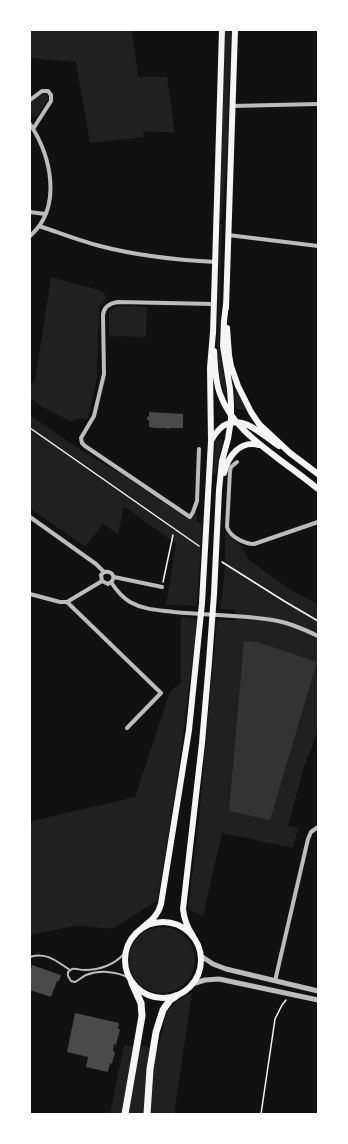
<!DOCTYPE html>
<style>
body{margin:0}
#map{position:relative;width:348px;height:1144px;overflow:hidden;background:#111;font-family:"Exo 2",sans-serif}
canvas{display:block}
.frame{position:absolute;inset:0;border:31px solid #fff;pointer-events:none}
</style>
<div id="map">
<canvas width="348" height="1144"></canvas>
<div class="frame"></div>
</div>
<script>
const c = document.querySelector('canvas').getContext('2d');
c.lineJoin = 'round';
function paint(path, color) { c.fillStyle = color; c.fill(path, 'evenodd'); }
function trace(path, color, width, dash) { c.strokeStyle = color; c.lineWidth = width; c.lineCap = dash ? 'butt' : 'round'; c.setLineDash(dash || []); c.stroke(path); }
const green = new Path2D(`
 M30,30H132L138,77H167L175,133L143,131L144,137L90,143L76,62L30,58Z
 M225,30H231L227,153L222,219H220Z
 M42,93C46,93 48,96 48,100L37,117H34L30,112V102Z
 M220,224H222L219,345L226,390L227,394L225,395L220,378L217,358Z
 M51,277L99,290L104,293L107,299L99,306L97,378L88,418L85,419L81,418L70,421L39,405L32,399L30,403V385L35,381Z
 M119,306L147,307L146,337L109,336V311Z
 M235,390L237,391L246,409L236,410L234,392Z
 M30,415L76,447L123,475L189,519L197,511V522L202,523L197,606L166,605L176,544L124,506L118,534L103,524L85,547L30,508Z
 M217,439L223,440L219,457L216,474H213L215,444Z
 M225,532L242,547L249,560L291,590L318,604V731L304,767L288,826L298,828L293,848L222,833L203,916L188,909L199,818L217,620H236L235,610L220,609L225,570Z
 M181,617L197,619C187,713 174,807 157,901L114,928C101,930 89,925 76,926C61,928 46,932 31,935L30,939V829L32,821L135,797L170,691L181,683Z
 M129 960a33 33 0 1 1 66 0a33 33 0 1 1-66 0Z
 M192,993L174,1114H110L124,1045L158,1048L167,1012L176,1002L184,996Z`);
const water = new Path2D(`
 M244,641L258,642L317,662L270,820L229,811Z`);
const building = new Path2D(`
 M149,412L183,414V428H169V429H167V428H155L149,427V420H147V417L149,416Z
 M32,965L61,975L59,981H57L51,997L30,990V971Z
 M75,1013L119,1023L118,1029H120L116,1045L114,1044L113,1051L115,1052L112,1064L110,1063L108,1072L86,1067L88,1057L67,1052Z`);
const path = new Path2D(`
 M30,428L199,546
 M222,562L284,601L318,621
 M163,582L173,535
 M261,1114L275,1019L282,1005L286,1000`);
const service = new Path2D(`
 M125,953C114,965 100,970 84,970C80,970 76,968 72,969L68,972V976L71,981L75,982C79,980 82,977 86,975C99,970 116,971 129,978
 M30,957C47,952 56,961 70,970`);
const minor = new Path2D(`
 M30,100L42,91H48L51,95V101L33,129
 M232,106L318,104
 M30,124C51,156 63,207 30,236
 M30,212L45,214
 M39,226C60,233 80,241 100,246C138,256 177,260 216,262
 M228,235L318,246
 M199,449L197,501L193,512L190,517L85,446L82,443L81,438L94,416L104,374L103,315C104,307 110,303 118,302L214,304
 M237,462L231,467L230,471L227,527C230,537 245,544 254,544L318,522
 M30,517L96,564L104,572
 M114,577L162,587
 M102,581L108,584C117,580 114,570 104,572
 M102,581L101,575L104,572
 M111,582C116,590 122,597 130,602C144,610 159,610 174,612C205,615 236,615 266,619C285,621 301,628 318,636
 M30,594L60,602H67L102,581
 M67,602L161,693L127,728
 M275,981L308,839L311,832L318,827`);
const tertiary = new Path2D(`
 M201,956L213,964L226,969L318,991
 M192,984L205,980L219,979L318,1000`);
const primary = new Path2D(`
 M226,308L235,30
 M227,328L229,355L231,366L238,386L251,412L259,424L290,453L318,474
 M213,334L222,30
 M214,351C215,366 215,381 220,394C231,425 259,444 284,463C295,471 307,480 318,489
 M211,441C214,435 218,430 223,426C243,413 263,436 279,446
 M224,473C228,456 240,440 259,445
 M125 960a38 38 0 1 1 76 0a38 38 0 1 1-76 0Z
 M143,927C152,920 158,915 161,904L189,730L202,603L211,441L210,368L213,332
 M193,936C187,927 184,919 183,909L202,743L209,662L214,594L219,490L222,461L228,439L231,420V404L230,389L223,346L224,321L226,304`);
const motorway = new Path2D(`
 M125,1114L142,1016L141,1003L132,983
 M147,1114L150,1069L156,1032L163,1010L170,1000L176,996`);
paint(green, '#202020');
paint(water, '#333');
paint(building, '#4a4a4a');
trace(path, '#f5f5f5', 1.5);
trace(service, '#bcbcbc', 2);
trace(minor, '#bcbcbc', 4);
trace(tertiary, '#bcbcbc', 5);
trace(primary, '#f5f5f5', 6);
trace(motorway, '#f5f5f5', 7);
</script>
